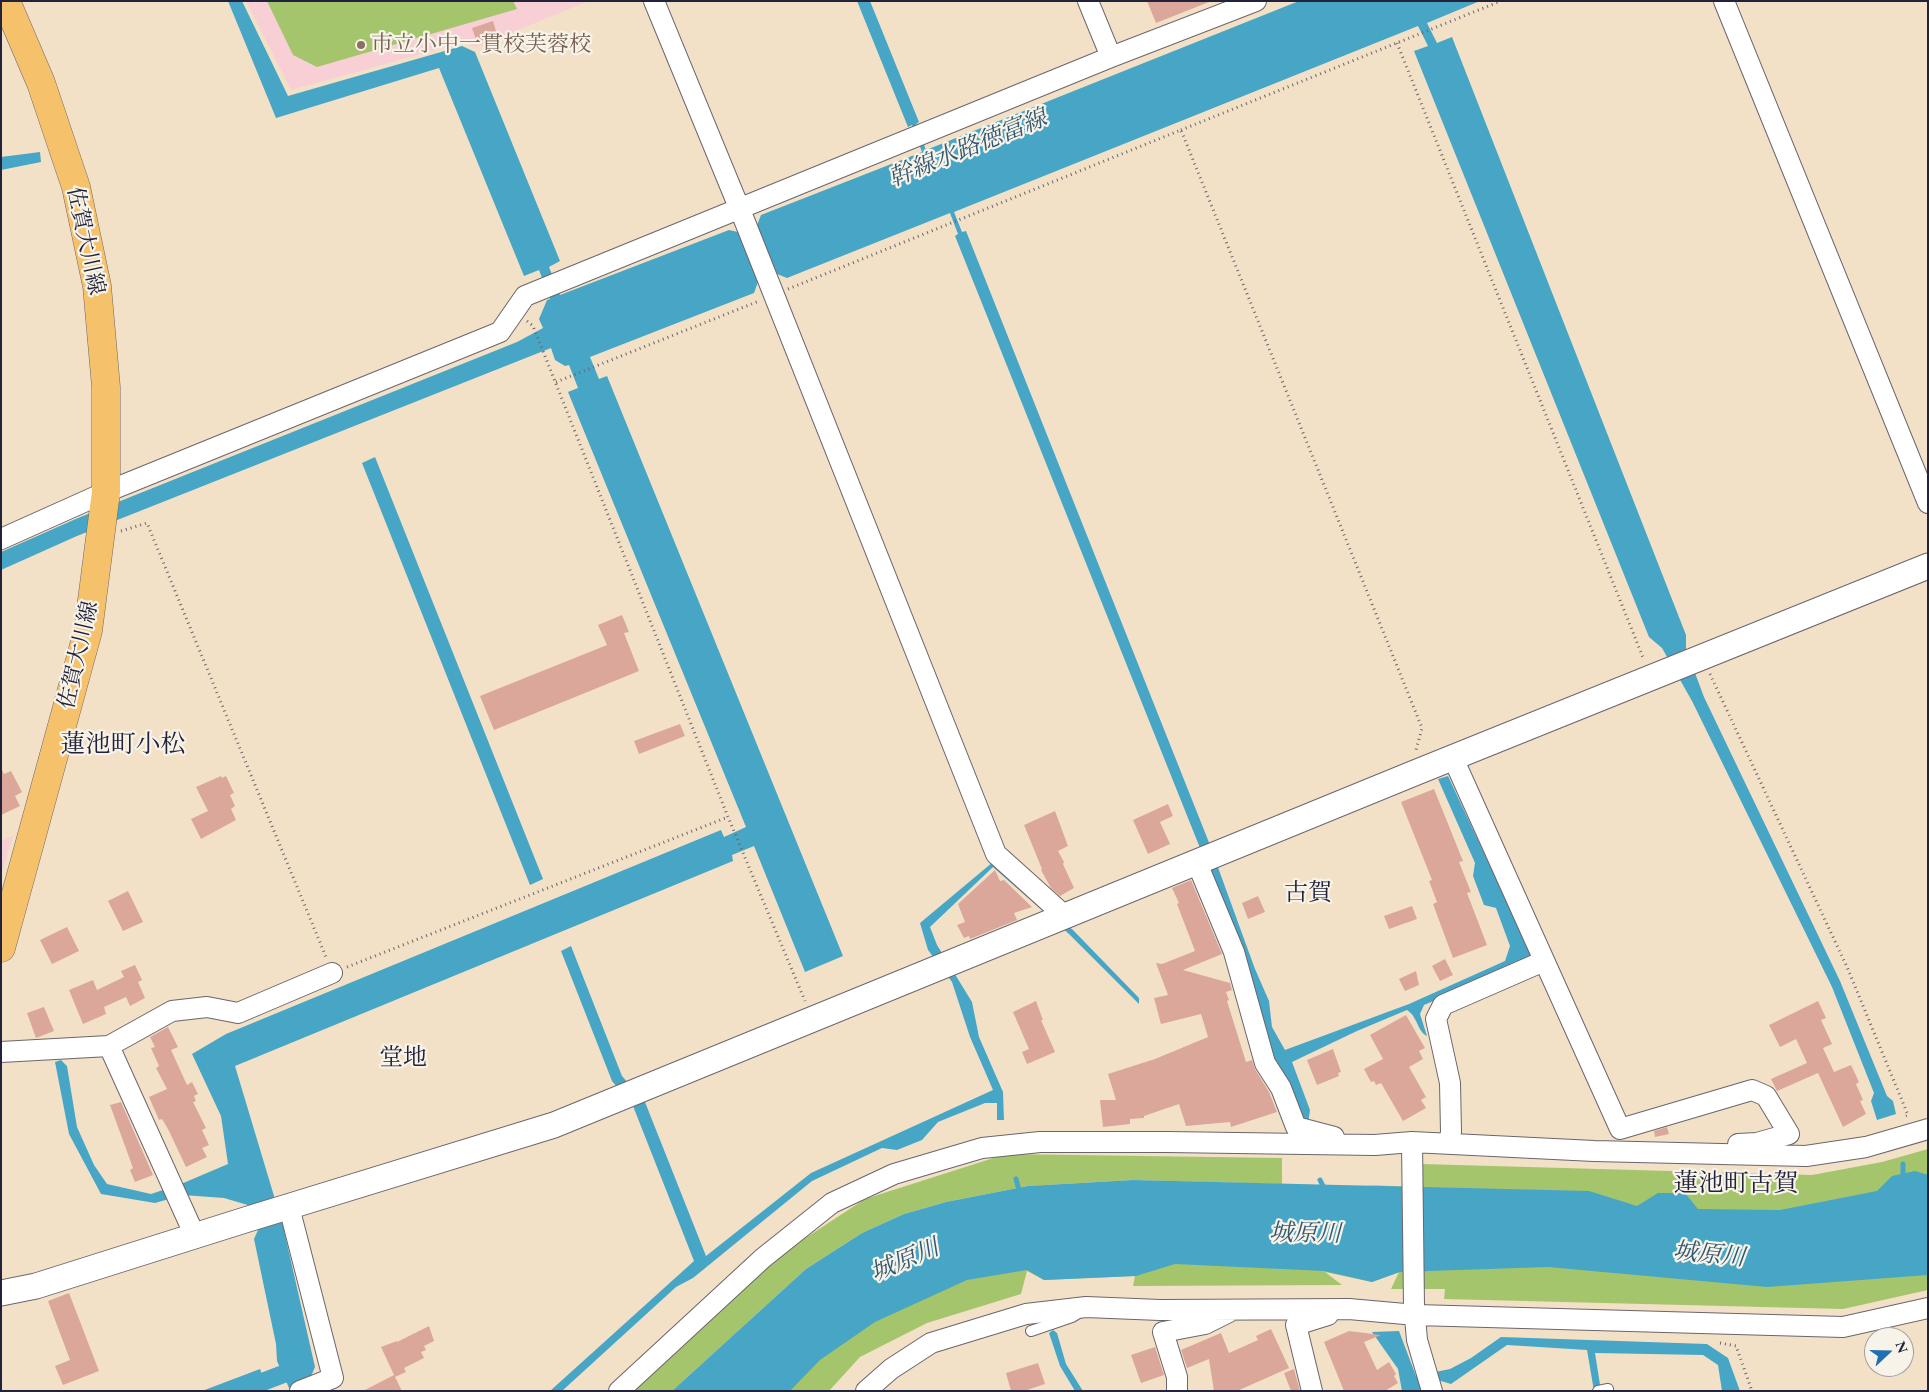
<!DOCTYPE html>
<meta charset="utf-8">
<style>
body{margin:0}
#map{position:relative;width:1929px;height:1392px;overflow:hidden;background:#f3e1c7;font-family:"EB Garamond",serif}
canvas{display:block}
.frame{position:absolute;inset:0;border:2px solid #22223b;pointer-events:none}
.north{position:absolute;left:1864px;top:1327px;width:50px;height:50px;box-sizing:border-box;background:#f7f3e8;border:1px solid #a29fa3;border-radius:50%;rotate:69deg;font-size:14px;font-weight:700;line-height:20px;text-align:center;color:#22223b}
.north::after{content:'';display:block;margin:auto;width:18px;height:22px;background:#1f6fb2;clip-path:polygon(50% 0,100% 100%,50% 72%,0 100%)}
</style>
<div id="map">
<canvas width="1929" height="1392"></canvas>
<div class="frame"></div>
<div class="north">N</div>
</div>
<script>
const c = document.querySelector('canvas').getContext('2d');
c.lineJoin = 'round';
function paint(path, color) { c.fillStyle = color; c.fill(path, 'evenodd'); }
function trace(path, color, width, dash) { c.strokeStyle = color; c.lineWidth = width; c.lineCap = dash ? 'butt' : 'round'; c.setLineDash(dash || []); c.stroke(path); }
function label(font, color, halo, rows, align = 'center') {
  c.font = font + ' "EB Garamond","Noto Serif JP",serif'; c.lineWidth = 4.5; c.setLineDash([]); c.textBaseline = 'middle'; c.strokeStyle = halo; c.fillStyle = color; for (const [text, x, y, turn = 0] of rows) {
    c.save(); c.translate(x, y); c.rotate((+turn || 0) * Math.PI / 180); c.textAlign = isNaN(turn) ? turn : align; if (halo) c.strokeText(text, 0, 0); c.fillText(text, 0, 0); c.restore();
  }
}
const built = new Path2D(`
 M246,1H589L476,47L461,43L291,90Z
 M13,836L1,875V841Z`);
const green = new Path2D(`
 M267,1H513L517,9L317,67L293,55Z
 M1928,1149V1187L1887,1205L1781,1224L1365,1185L1422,1187V1164L1812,1175L1882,1162Z
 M1006,1154L1282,1158V1184L1133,1180L1028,1186L946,1202L904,1214L862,1233L806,1269L672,1391H632L784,1252L865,1199Z
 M974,1260L1928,1267V1290L1843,1309L1444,1299L1445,1289H1391L1399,1272L1372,1282L1325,1272L1342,1285L1133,1286L1135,1276L1044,1280L1027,1271L1021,1294L927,1323L860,1357L829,1391H783L818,1352Z`);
const water = new Path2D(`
 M228,1H242L288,96L462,46L475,52L560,261L549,267L560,295L729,230L738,232L757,225L761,215L922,152L912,125L908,127L857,1H870L919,122L916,124L926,150L1299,1H1480L1427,23L1437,43L1452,37L1686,635V649L1704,697L1840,981L1887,1096L1893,1101L1896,1114L1877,1120L1871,1101L1874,1093L1832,987L1692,701L1662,648L1649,637L1414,51L1428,46L1418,26L954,212L962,232L966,231L1208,840L1255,969L1269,1001L1272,1027L1285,1050L1409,1004L1505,961L1510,946L1496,908L1484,905L1473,876L1475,863L1438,779L1448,776L1533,958L1424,1005L1420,1014L1427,1036C1417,1031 1418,1017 1407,1010L1357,1031L1292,1062L1310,1110L1308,1124L1298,1121L1273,1063L1200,848L955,236L958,234L950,213L787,278L777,274L758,282L754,293L590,357L599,379L607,376L843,956L805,972L754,846L732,855L733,861L235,1066L283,1226L315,1367L309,1381L289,1388L277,1361L276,1344L254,1239L258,1230L251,1206L224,1198L183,1195L155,1203L101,1194L69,1134L55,1062L61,1060L67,1066L77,1127L94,1165L107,1184L151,1194L181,1184L228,1164L221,1116L192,1054L226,1034L721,830L724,837L746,827L568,392L578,388L569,365L565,366L555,360L551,348L77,536L1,570V552L78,518L517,342L543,328L539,319L547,300L550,299L539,270L524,276L439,68L276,118Z
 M40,152L41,162L1,170V157Z
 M375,457L543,879L530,885L362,463Z
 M993,862L1073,930L1139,998V1004L1069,934L993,867L930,927L937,945L972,1002L979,1037L1003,1092L1004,1120H997V1103H985L938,1122L922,1140L897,1150L882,1148L812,1181L693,1278L676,1287L562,1391H550L694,1261L633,1106L612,1081L561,951L571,946L622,1076L645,1102L706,1256L811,1173L993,1090L970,1037L952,982L928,950L920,923Z
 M1915,1171L1928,1175V1275L1767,1287L1548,1267L1400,1272L1372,1282L1324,1271L1175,1264L1136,1276L1044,1280L1027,1270L967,1280L875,1322L820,1360L790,1391H672L806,1269L862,1233L904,1214L946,1202L1028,1186L1133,1180L1589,1191L1637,1206L1658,1193H1685L1698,1209L1780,1210L1877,1191L1892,1176Z
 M1053,1330L1057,1333L1066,1364L1083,1391H1075L1060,1366L1049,1333Z
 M1399,1331L1416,1376L1450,1369L1471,1358L1501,1337L1707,1344L1728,1358L1740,1391H1722L1718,1365L1703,1355L1595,1353L1601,1391H1594L1587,1350L1507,1345L1451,1384L1441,1381L1422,1389L1421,1391H1402L1398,1369L1372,1332Z
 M260,1369L268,1391H202Z`);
const stream = new Path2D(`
 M1903,1164V1180
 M1016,1179L1020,1194
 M1320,1180L1325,1190`);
const canal = new Path2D(`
 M239,1391L299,1368L297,1361`);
const building = new Path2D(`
 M1147,1H1209V2L1156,23Z
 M493,21L497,35L477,42L472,28Z
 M622,615L629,632L624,633L639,671L494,730L480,696L607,645L598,625Z
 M680,724L685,736L639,754L634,741Z
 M1,768L4,774L11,771L22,792L15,796L20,806L1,815Z
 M221,776L222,778L226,776L234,793L230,795L235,806L231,809L236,820L201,839L191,819L208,811L196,787Z
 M1434,789L1463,861L1459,862L1471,892L1467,893L1487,945L1453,958L1433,904L1437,902L1429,881L1432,880L1401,802Z
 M1168,804L1173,816L1160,822L1170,844L1148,854L1133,820Z
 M1055,811L1068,846L1058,851L1064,862L1063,864L1074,888L1060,896L1051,888L1041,870L1042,869L1024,825Z
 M995,870L1000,881L1004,880L1032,907L1014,913L1017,920L970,939L969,936L964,938L957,925L965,922L958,904Z
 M1191,880L1222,954L1183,970L1230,983L1232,990L1226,992L1229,1000L1227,1001L1246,1062L1252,1060L1255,1069L1269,1092L1277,1112L1231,1127L1230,1122L1186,1126L1179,1104L1144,1116V1118L1130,1119V1124L1103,1127L1100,1100H1116L1108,1074L1155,1059L1208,1037L1201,1014L1161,1024L1154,998L1168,995L1156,963L1162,964L1195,951L1177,904L1179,903L1172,888Z
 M128,891L143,922L123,931L108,901Z
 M1258,896L1265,912L1248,919L1242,903Z
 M1412,906L1417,919L1389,929L1384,916Z
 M67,927L79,951L52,964L40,940Z
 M1445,959L1453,975L1440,981L1432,966Z
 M135,965L142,980L138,982L145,998L130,1006L126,997L104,1007L106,1014L83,1024L69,990L93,980L97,990L124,977L121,971Z
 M1416,971L1419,985L1405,991L1399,979Z
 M1036,1001L1043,1020H1041L1055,1052L1027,1064L1022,1052L1029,1049L1013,1012Z
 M1818,1001L1826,1018L1821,1020L1832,1044L1823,1048L1834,1072L1851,1065L1859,1082L1856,1084L1863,1100L1860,1101L1866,1114L1843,1127L1818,1073L1777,1091L1771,1079L1807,1063L1796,1039L1780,1047L1769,1025Z
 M44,1007L54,1031L36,1038L27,1013Z
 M1406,1015L1425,1048L1419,1051L1423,1059L1409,1067L1426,1097L1421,1100L1426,1108L1403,1121L1381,1083L1376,1085L1374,1081L1371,1082L1364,1069L1383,1059L1370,1035Z
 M168,1027L178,1047L171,1050L187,1085L192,1082L198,1094L194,1096L196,1101L193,1102L206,1128L202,1130L209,1145L202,1148L207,1157L186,1167L168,1129L162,1119L159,1120L149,1097L167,1089L156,1068L159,1066L151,1048L155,1047L150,1037Z
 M1333,1049L1341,1072L1338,1073L1339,1076L1317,1085L1307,1060Z
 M121,1102L153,1175L135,1182L130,1170L133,1168L110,1105Z
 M1667,1127L1669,1134L1655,1137L1654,1131Z
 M69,1293L99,1371L63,1385L55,1366L70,1360L48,1301Z
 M429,1326L434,1341L424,1346L426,1350L421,1352L424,1358L404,1368L406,1372L395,1377L402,1391H363L394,1375L381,1347L397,1341V1342Z
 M1271,1329L1289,1368L1237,1391H1214L1209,1359L1187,1368L1181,1350L1221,1333L1229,1353L1258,1340L1256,1336Z
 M1349,1331L1381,1335L1364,1342L1377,1370L1389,1362L1396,1374L1394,1376L1398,1383L1385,1391H1344L1324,1342Z
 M1155,1347L1164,1375L1141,1383L1131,1355Z
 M1038,1363L1045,1384L1024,1391H1011L1006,1373Z
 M1294,1369L1300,1391H1291L1284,1373Z`);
const path = new Path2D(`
 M1397,43L1644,660
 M1181,130L1501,1
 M788,289L1181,130L1422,728L1416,750
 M527,321L533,326L728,817L805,1001
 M556,382L759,301
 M121,531L147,523L326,957
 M1710,674L1847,967L1908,1115L1906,1116
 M347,967L728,817
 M1720,1343L1736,1346L1752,1391`);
const service = new Path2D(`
 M1031,1331L1072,1317L1077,1314
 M1598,1391L1608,1389`);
const minor = new Path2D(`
 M654,1L745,222L996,854L1066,917
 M1088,1L1111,57
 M1724,1L1928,503
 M1,539L106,492L500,332L525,296L1111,57L1256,1
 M1453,758L1620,1129L1752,1090L1766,1096L1789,1134L1757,1143L1738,1144
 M1197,863L1234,952L1265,1063L1281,1088L1296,1127L1334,1137
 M109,1046L172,1011L207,1007L238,1013L332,973
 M1,1052L109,1046L195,1236
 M1412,1142L1414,1306L1417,1340L1432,1391
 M1449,1144L1451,1132L1450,1083L1436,1019L1443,1005L1544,961
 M289,1207L333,1378L300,1391
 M619,1391L763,1258L832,1203L894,1174L982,1148L1040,1142H1167L1375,1145L1412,1142L1594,1151L1806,1156L1866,1147L1928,1129
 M866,1391L891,1369L931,1343L1026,1314L1086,1307L1160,1310L1349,1309L1416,1315L1843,1327L1928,1308
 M1177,1391V1377L1163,1332L1205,1324L1229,1312
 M1312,1391L1296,1325L1328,1315`);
const tertiary = new Path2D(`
 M1,1293L36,1286L245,1220L554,1125L1417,772L1928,566`);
const primary = new Path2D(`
 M1,948L88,631L106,492V387L97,286L76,187L41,83L6,1`);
const markers = [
 [361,45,5,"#8d6e63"]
];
const educationNames = [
 ["市立小中一貫校芙蓉校",371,45]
];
const streetNames = [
 ["佐賀大川線",85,241,78],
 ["佐賀大川線",79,655,-77]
];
const waterNames = [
 ["幹線水路徳富線",968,149,-22],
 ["城原川",1305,1234,1],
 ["城原川",1709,1255,6],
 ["城原川",905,1261,-23]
];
const neighbourhoodNames = [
 ["古賀",1308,893],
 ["堂地",403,1058]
];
const quarterNames = [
 ["蓮池町小松",123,745],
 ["蓮池町古賀",1736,1184]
];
paint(built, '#f7cfd4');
paint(green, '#a5c56d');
paint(water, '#47a6c6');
trace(stream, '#47a6c6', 5);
trace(canal, '#47a6c6', 18);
paint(building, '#dba79b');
trace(service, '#6b656c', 12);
trace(minor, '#6b656c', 22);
trace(tertiary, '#6b656c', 27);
trace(primary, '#6b656c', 29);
trace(path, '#6b656c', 3, [1, 4]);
trace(service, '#fff', 10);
trace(minor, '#fff', 20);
trace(tertiary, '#fff', 25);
trace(primary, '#f6c16b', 28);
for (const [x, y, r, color] of markers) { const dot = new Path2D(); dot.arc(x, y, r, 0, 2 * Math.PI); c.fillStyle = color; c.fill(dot); trace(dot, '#f7f3e8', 2); }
label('22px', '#785e54', '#f7f3e8', educationNames, 'left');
label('22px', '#22223b', '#f7f3e8', streetNames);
label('italic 24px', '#315773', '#f7f3e8', waterNames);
label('24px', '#22223b', '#f7f3e8', neighbourhoodNames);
label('25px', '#22223b', '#f7f3e8', quarterNames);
</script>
